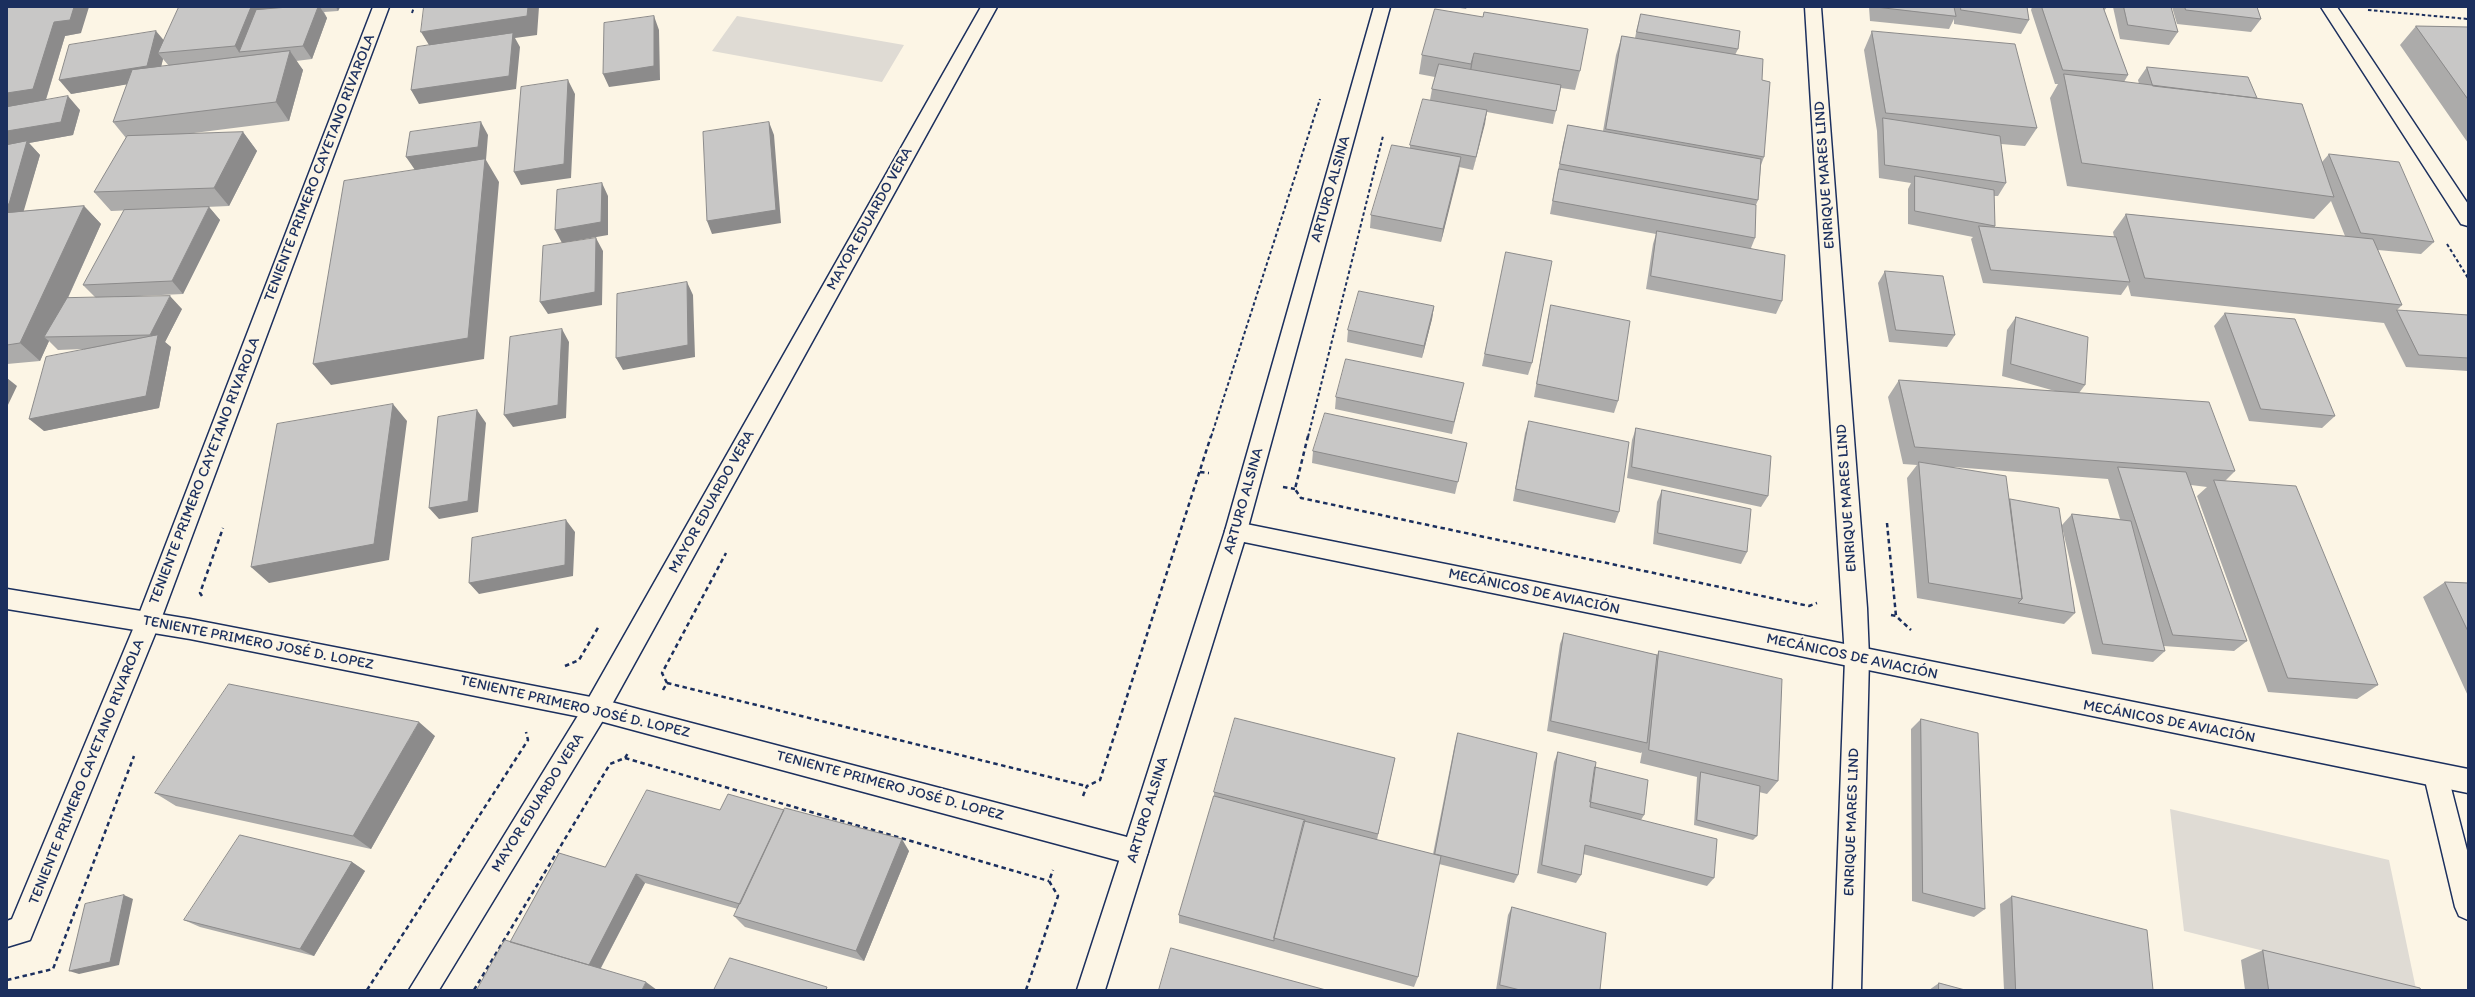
<!DOCTYPE html>
<meta charset="utf-8">
<style>
body{margin:0}
#map{position:relative;width:2475px;height:997px;overflow:hidden;background:#fcf5e5;font-family:Itim,sans-serif}
canvas{display:block}
.frame{position:absolute;inset:0;border:8px solid #1b2f5e;pointer-events:none}
</style>
<div id="map">
<canvas width="2475" height="997"></canvas>
<div class="frame"></div>
</div>
<script>
const c = document.querySelector('canvas').getContext('2d');
c.lineJoin = 'round';
function paint(path, color) { c.fillStyle = color; c.fill(path, 'evenodd'); }
function trace(path, color, width, dash) { c.strokeStyle = color; c.lineWidth = width; c.lineCap = dash ? 'butt' : 'round'; c.setLineDash(dash || []); c.stroke(path); }
function label(font, color, halo, rows, align = 'center') {
  c.font = font + ' Itim,sans-serif'; c.lineWidth = 4; c.setLineDash([]); c.textBaseline = 'middle'; c.strokeStyle = halo; c.fillStyle = color; for (const [text, x, y, turn = 0] of rows) {
    c.save(); c.translate(x, y); c.rotate((+turn || 0) * Math.PI / 180); c.textAlign = isNaN(turn) ? turn : align; if (halo) c.strokeText(text, 0, 0); c.fillText(text, 0, 0); c.restore();
  }
}
const green = new Path2D(`
 M737,16L904,45L882,82L712,51Z
 M2170,809L2389,860L2416,989L2184,931Z`);
const pathFar1 = new Path2D(`
 M2368,10L2468,19
 M412,13L414,7
 M2447,244L2468,278
 M1211,437L1320,99
 M1308,437L1383,136`);
const path = new Path2D(`
 M1308,436L1295,489L1301,498L1809,606L1817,603
 M1200,472L1209,473
 M1283,487L1295,489
 M1887,523L1896,616
 M202,596L200,593L223,528
 M1891,615L1896,616L1911,630
 M565,666L579,660L599,626
 M667,683L1086,786
 M663,690L667,683L662,673L726,553
 M625,758L1049,881
 M1083,796L1087,786L1100,780L1211,436
 M7,980L53,969L134,756
 M367,990L528,740L526,732
 M474,990L610,764L625,758L628,753
 M1026,990L1058,896L1049,881L1053,870`);
const street = new Path2D(`
 M373,7H389L160,622L30,940L7,947V921L12,919L136,622Z
 M981,7H997L605,717L439,990H409L587,701Z
 M1374,7H1390L1247,531L1244,538L1236,540L1228,538L1225,531Z
 M1805,7H1821L1867,608L1869,658L1861,990H1833L1845,658Z
 M2436,764L2445,768L2448,776L2468,854V920L2459,916L2455,907L2424,776L2427,768Z
 M1135,839L1144,843L1148,852L1105,990H1077L1122,852L1126,843Z`);
const secondary = new Path2D(`
 M2321,7H2337L2468,204V226L2461,224Z
 M1236,522L2468,769V793L1244,542L1148,852L1144,861L1135,865L596,720L190,639L7,609V589L190,619L596,698L1127,837L1225,531L1228,524Z`);
const wall = new Path2D(`
 M7,7L81,33L65,36L46,100L80,110L73,135L29,143L40,155L23,211L84,206L101,224L68,298L182,309L165,342L171,347L159,408L44,431L84,349L58,350L49,341L40,361L7,364Z
 M179,7H272L271,8H276L275,7H340L338,11L324,12L327,18L312,59L296,61L303,70L289,121L186,134L243,132L257,151L229,206L111,211L94,192L126,138L113,122L127,84L71,94L164,40ZM163,59L169,66L161,67Z
 M1454,7H1467L1466,9Z
 M1869,7H2027L2029,20L2021,34L1954,24V19L1949,29L1870,21Z
 M2032,7H2107L2104,11L2128,75L2124,82L2139,84L2138,80L2147,67L2257,98L2322,162L2329,154L2434,242L2421,254L2378,250L2402,305L2397,310L2468,315V371L2406,367L2384,323L2131,296L2128,285L2121,295L1983,283L1971,239L1973,237L1908,224V189L1911,183L1879,178L1877,131L1864,50L1872,31L2037,128L2025,146L2001,144L2006,183L1998,196H1994L1995,226V228L2114,237L2113,232L2126,214L2345,236L2331,201L2314,219L2067,186L2050,98L2058,84H2055L2031,10Z
 M2113,7H2171L2178,32L2169,45L2120,39Z
 M2172,7H2257L2261,19L2251,32L2177,24Z
 M1435,9L1580,71L1575,90L1561,88L1553,124L1487,112L1473,170L1459,167L1441,242L1370,228L1371,215L1410,148V145L1430,100L1432,89L1435,77L1419,74L1422,55Z
 M1641,14L1738,49L1735,55L1762,80L1764,157L1761,165L1758,200L1756,205L1755,238L1751,248L1782,301L1776,314L1646,289L1653,244L1656,234L1550,214L1563,144L1568,125L1603,131L1616,55L1622,36L1635,38L1637,28Z
 M2416,26L2468,27V143L2400,45Z
 M209,207L220,220L183,294L96,298L83,285Z
 M1506,252L1532,363L1528,375L1482,366Z
 M1885,271L1955,335L1947,347L1889,342L1878,283Z
 M1551,305L1618,401L1614,413L1534,397L1548,318Z
 M1434,306L1432,319L1422,358L1347,342L1348,330Z
 M2225,313L2335,416L2322,428L2249,421L2214,326Z
 M2016,317L2085,385L2079,393L2235,471L2225,481L2378,685L2357,699L2268,692L2197,496L2207,487L2191,485L2247,641L2234,651L2164,646L2165,651L2153,662L2092,654L2062,527L2075,613L2064,624L1917,598L1907,478L1917,465L1903,464L1888,397L1899,380L2055,391L2002,376L2007,330ZM1953,467L2108,479L2120,519L2072,514L2062,525L2010,499Z
 M1461,396L1452,434L1335,409L1336,397Z
 M1529,421L1619,512L1615,523L1513,501L1525,433Z
 M1636,428L1768,496L1761,507L1627,478L1632,440Z
 M1467,443L1455,494L1312,463L1313,451Z
 M1662,490L1747,552L1741,564L1653,544L1657,502Z
 M2445,582L2468,583V696L2423,597Z
 M1564,633L1657,655L1659,651L1778,781L1767,794L1759,792L1757,836L1753,840L1694,825L1697,777L1640,763L1642,752L1641,753L1547,731L1560,644Z
 M1921,719L1985,909L1974,917L1912,901L1911,729Z
 M1458,733L1518,875L1514,883L1439,864L1418,977L1414,987L1179,923V915L1214,796V792L1395,758L1377,840L1433,854L1455,743Z
 M435,736L371,849L176,806L155,793Z
 M1558,752L1595,767L1644,815L1641,820L1590,807L1714,878L1707,886L1583,854L1581,875L1576,883L1537,873L1554,762Z
 M720,810L909,851L864,961L745,927L734,916L738,909L645,883L601,968L510,942L605,867Z
 M352,862L365,871L314,956L200,927L184,920Z
 M2012,896L2153,990H2004L2000,904Z
 M1512,907L1600,990H1496L1508,915Z
 M2263,950L2421,990H2245L2241,960Z
 M1939,983L1965,990H1929Z`);
const shadedWall = new Path2D(`
 M74,7H89L81,33L65,36L45,102L7,109V93L54,22Z
 M251,7H272L255,50L239,52L235,46Z
 M318,7H320L327,18L312,59L303,46Z
 M336,7H340L338,11Z
 M528,7H539L537,35L515,38L520,47L516,89L419,104L411,90L432,50L421,32Z
 M654,16L659,30L660,80L609,87L603,74Z
 M156,31L167,44L158,53L163,59L158,79L71,94L59,80Z
 M290,51L303,70L289,121L276,102Z
 M1474,53L1471,72L1468,83L1471,64Z
 M568,80L575,94L571,178L521,185L514,172Z
 M68,96L80,110L73,135L29,143L40,155L22,217L7,219V131Z
 M1487,110L1485,124L1473,170L1476,157Z
 M481,122L488,135L486,160L499,182L484,359L331,385L313,364L415,170L406,157Z
 M769,122L774,135L781,223L712,234L707,221Z
 M243,132L257,151L229,206L214,188Z
 M1461,157L1459,171L1441,242L1443,229Z
 M602,183L608,196V235L562,243L555,230Z
 M84,206L101,224L50,337H44L49,341L40,361L20,343Z
 M209,207L220,220L183,294L172,281Z
 M596,238L603,251L602,305L548,314L540,302Z
 M687,282L693,295L695,357L623,370L616,358Z
 M170,296L182,309L165,342L171,347L159,408L44,431L29,419L157,342L150,335Z
 M1434,306L1432,319L1422,358L1424,346Z
 M562,329L569,342L566,418L513,427L504,415Z
 M7,378L17,386L7,407Z
 M393,404L407,421L389,560L269,583L251,567Z
 M477,410L486,423L478,512L439,519L429,508Z
 M566,520L575,532L573,576L479,594L469,583Z
 M419,722L435,736L371,849L353,836Z
 M902,839L909,851L864,961L856,951Z
 M352,862L365,871L314,956L300,949Z
 M636,874L645,883L598,973L588,966Z
 M124,895L133,899L119,965L79,974L69,971Z
 M646,982L657,990H642Z`);
const building = new Path2D(`
 M7,7H74L70,20L54,22L33,89L7,93Z
 M179,7H251L235,46L158,53Z
 M289,7H318L303,46L239,52L256,10Z
 M424,7H528L527,16L421,32Z
 M1876,7H1954L1956,16Z
 M1961,7H2027L2029,20L1961,10Z
 M2042,7H2103L2128,75L2063,70Z
 M2124,7H2171L2178,32L2128,25Z
 M2185,7H2257L2261,19L2186,10Z
 M1435,9L1483,17L1484,12L1588,29L1580,71L1474,53L1471,64L1422,55Z
 M1641,14L1740,31L1738,49L1637,32Z
 M654,16V66L603,74L604,23Z
 M2416,26L2468,27V99Z
 M156,31L147,66L59,80L69,45Z
 M1872,31L2015,44L2037,128L1886,113Z
 M513,33L509,76L411,90L417,47Z
 M1622,36L1763,59L1762,80L1770,82L1764,157L1606,129Z
 M290,51L276,102L113,122L132,70Z
 M1439,64L1561,85L1556,111L1432,89Z
 M2147,67L2248,77L2257,98L2153,86Z
 M2064,74L2302,104L2334,197L2082,163Z
 M568,80L564,164L514,172L521,87Z
 M68,96L61,122L7,131V107Z
 M1423,99L1487,110L1476,157L1410,145Z
 M1883,118L2000,136L2006,183L1885,165Z
 M481,122L478,147L406,157L410,132Z
 M769,122L776,210L707,221L703,132Z
 M1568,125L1761,159L1758,200L1560,164Z
 M243,132L214,188L94,192L127,136Z
 M27,141L9,204H7V145Z
 M1392,145L1461,157L1443,229L1371,215Z
 M2329,154L2399,162L2434,242L2361,233Z
 M485,159L468,338L313,364L344,181Z
 M1559,169L1756,205L1755,238L1553,201Z
 M1915,176L1994,190L1995,226L1915,211Z
 M602,183L601,222L555,230L557,190Z
 M84,206L20,343L7,345V213Z
 M209,207L172,281L83,285L124,210Z
 M2126,214L2373,239L2402,305L2145,278Z
 M1979,226L2116,237L2130,282L1991,270Z
 M1657,231L1785,255L1782,301L1651,276Z
 M596,238L595,292L540,302L543,246Z
 M1506,252L1552,261L1532,363L1485,354Z
 M1885,271L1943,276L1955,335L1896,330Z
 M687,282L688,345L616,358L617,294Z
 M1359,291L1434,306L1424,346L1348,330Z
 M170,296L150,335L44,337L67,298Z
 M1551,305L1630,321L1618,401L1537,384Z
 M2397,310L2468,315V358L2419,355Z
 M2225,313L2295,319L2335,416L2261,409Z
 M2016,317L2088,337L2085,385L2011,364Z
 M562,329L558,405L504,415L510,337Z
 M158,335L146,396L29,419L46,357Z
 M1346,359L1464,383L1454,422L1336,397Z
 M1899,380L2209,402L2235,471L1915,447Z
 M393,404L374,544L251,567L277,424Z
 M477,410L468,501L429,508L438,417Z
 M1325,413L1467,443L1458,482L1313,451Z
 M1529,421L1629,442L1619,512L1516,489Z
 M1636,428L1771,456L1768,496L1632,467Z
 M1919,462L2006,476L2022,599L1929,583Z
 M2118,467L2186,472L2247,641L2173,635Z
 M2214,480L2296,486L2378,685L2288,678Z
 M1662,490L1751,509L1747,552L1658,533Z
 M2010,499L2059,508L2075,613L2018,603L2022,599Z
 M2072,514L2131,521L2165,651L2103,644Z
 M566,520L565,565L469,583L472,538Z
 M2445,582L2468,583V631Z
 M1564,633L1657,655L1647,743L1551,721Z
 M1659,651L1782,679L1778,781L1649,750Z
 M229,684L419,722L353,836L155,793Z
 M1235,718L1395,758L1378,834L1214,792Z
 M1921,719L1978,733L1985,909L1923,893Z
 M1458,733L1537,753L1518,875L1435,854Z
 M1558,752L1596,762L1590,807L1717,839L1714,878L1585,845L1581,875L1542,865Z
 M1595,767L1648,780L1644,815L1590,802Z
 M1701,772L1760,786L1757,836L1697,820Z
 M647,790L720,810L728,794L784,810L740,904L636,874L589,965L510,942L559,853L605,867Z
 M1214,796L1305,820L1274,938V941L1179,915Z
 M785,808L902,839L856,951L734,916Z
 M1304,821L1441,856L1418,977L1274,938Z
 M240,835L352,862L300,949L184,920Z
 M124,895L110,962L69,971L85,904Z
 M2012,896L2147,930L2153,990H2016Z
 M1512,907L1606,933L1600,990H1520L1500,985Z
 M505,940L646,982L642,990H477Z
 M1171,948L1326,990H1159Z
 M2263,950L2420,988L2421,990H2269Z
 M730,958L827,987L826,990H714Z
 M1939,983L1965,990H1939Z`);
const streetNames = [
 ["TENIENTE PRIMERO CAYETANO RIVAROLA",320,168,-69],
 ["ENRIQUE MARES LIND",1825,175,-94],
 ["ARTURO ALSINA",1331,189,-74],
 ["MAYOR EDUARDO VERA",870,219,-61],
 ["TENIENTE PRIMERO CAYETANO RIVAROLA",205,471,-69],
 ["ENRIQUE MARES LIND",1847,498,-94],
 ["ARTURO ALSINA",1244,501,-74],
 ["MAYOR EDUARDO VERA",712,502,-61],
 ["MECÁNICOS DE AVIACIÓN",1534,592,12],
 ["TENIENTE PRIMERO JOSÉ D. LOPEZ",258,643,11],
 ["MECÁNICOS DE AVIACIÓN",1852,657,12],
 ["TENIENTE PRIMERO JOSÉ D. LOPEZ",575,707,13],
 ["MECÁNICOS DE AVIACIÓN",2169,722,11],
 ["TENIENTE PRIMERO CAYETANO RIVAROLA",87,772,-68],
 ["TENIENTE PRIMERO JOSÉ D. LOPEZ",890,786,15],
 ["MAYOR EDUARDO VERA",538,803,-58],
 ["ARTURO ALSINA",1148,810,-73],
 ["ENRIQUE MARES LIND",1852,822,-88]
];
paint(green, '#dfdbd4');
trace(street, '#1b2f5e', 3);
trace(secondary, '#1b2f5e', 3);
trace(pathFar1, '#1b2f5e', 2, [3.5, 2.5]);
trace(path, '#1b2f5e', 2.5, [4.5, 3.5]);
paint(street, '#fcf5e5');
paint(secondary, '#fcf5e5');
paint(wall, '#acabaa');
paint(shadedWall, '#8c8b8b');
paint(building, '#c8c7c6');
trace(building, '#8c8b8b', 1);
label('15px', '#1b2f5e', '#fcf5e5', streetNames);
</script>
